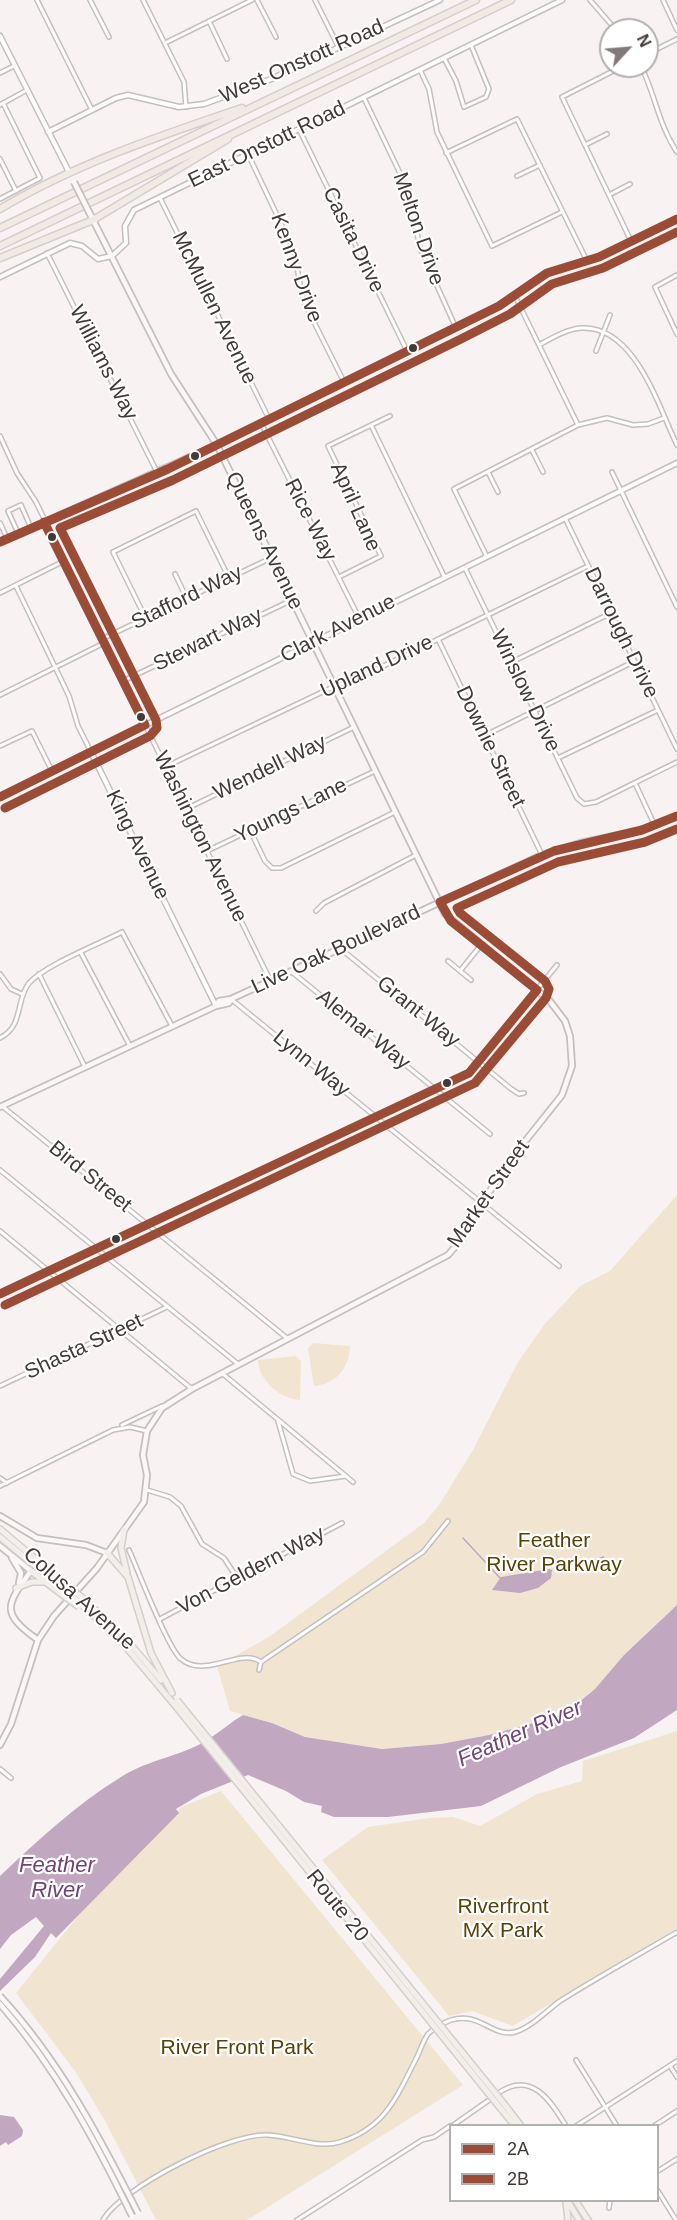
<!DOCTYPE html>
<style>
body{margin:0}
#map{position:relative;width:677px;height:2220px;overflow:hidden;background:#f8f2f2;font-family:Arial,sans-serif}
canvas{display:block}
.legend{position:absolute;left:449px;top:2124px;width:210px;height:78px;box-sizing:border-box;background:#fff;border:2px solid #b3b0b0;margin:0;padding:8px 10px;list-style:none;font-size:18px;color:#423a39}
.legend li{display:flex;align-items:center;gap:12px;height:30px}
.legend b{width:30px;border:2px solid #b3b0b0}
.north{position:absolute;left:599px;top:18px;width:60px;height:60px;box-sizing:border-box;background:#fff;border:2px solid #b3b0b0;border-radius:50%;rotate:64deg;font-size:16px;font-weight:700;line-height:24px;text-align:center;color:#423a39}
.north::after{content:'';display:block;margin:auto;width:21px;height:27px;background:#827a7a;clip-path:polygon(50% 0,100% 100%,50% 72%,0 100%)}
</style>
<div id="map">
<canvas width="677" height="2220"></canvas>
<ul class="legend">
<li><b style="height:8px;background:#9a4c36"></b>2A</li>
<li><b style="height:8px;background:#9a4c36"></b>2B</li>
</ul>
<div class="north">N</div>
</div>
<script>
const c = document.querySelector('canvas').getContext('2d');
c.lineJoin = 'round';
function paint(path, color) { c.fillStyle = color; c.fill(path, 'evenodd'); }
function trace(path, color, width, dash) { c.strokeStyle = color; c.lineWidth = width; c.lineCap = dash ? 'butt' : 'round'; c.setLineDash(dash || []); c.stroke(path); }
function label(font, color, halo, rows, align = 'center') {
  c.font = font + ' Arial,sans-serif'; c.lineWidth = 4.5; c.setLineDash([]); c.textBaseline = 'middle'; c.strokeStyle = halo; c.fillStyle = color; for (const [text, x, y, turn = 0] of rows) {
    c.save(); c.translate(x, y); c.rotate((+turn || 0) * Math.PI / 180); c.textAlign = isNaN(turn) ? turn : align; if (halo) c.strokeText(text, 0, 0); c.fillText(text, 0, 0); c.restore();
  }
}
const green = new Path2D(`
 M677,1195V1605L624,1655L595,1689L563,1715L489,1735L441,1744L382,1749L305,1737L272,1723L230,1711L217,1666L269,1637L424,1523L439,1505L473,1450L518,1362L544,1325L580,1286L610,1271Z
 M313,1343L350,1346C349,1368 337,1384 314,1386L308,1349Z
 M296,1356L301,1361L300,1400C280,1398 262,1383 258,1363V1360Z
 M677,1731V1928L513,2026L472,2011L449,2016L322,1860L368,1827L429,1818L453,1817L480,1826L537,1794L582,1781L583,1761Z
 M221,1791L463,2085L247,2220H156L104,2119L75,2071L16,1993L111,1875L181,1807Z`);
const water = new Path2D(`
 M604,1556V1564L588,1570L592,1560Z
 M549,1569L552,1570L551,1578L538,1588L520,1593L492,1590L501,1577Z
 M677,1605V1710L634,1738L561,1767L481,1806L388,1817H334L321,1812L322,1806L304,1802L286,1791L248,1775L201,1794L176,1809L179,1813L56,1938L51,1933L35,1957L0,1991V1979L44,1926L36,1917L11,1935L0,1949V1876C38,1840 77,1804 121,1777C149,1759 183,1756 209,1739C221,1731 231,1722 243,1715L272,1723L305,1737L382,1749L441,1744L489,1735L563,1715L595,1689L624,1655Z
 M0,2115L14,2117L23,2130L22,2136L8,2145L6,2142L0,2146Z`);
const stream = new Path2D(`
 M463,1538L501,1579`);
const minor = new Path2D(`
 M37,0L92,110
 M90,0L109,37
 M143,0L184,82L186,107
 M257,0L276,37
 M315,0L339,48
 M590,0L616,30
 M663,0L677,30
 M209,21L227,59
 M165,43L252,0
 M647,54L677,39
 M444,58L456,81L464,107L486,97L489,89L471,45
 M623,66L562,97L631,241
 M641,66C655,94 659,126 677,152
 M420,70L429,89L437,132L492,246L562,212
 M0,73L14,66
 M364,98L409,192L420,248L456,328
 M0,105L27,90
 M299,129L407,351
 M585,145L607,134
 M446,153L517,119L587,261
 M248,154L294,251L303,300L344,382
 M0,159L16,191
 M517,176L540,165
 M609,195L630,184
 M160,198L269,419
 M0,199L40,178L3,103
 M47,253L157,472
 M677,275L655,287L677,334
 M515,296L578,425
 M539,345C552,338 567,329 581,328C635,325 658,406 677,445
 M596,351L610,315
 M261,423L359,618
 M371,425L444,576
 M0,436L17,473L36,502L270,980
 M532,450L543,472
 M488,472L498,492
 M612,472L677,607
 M565,518L677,749
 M0,523L7,538
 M18,533L8,511L21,505L31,528
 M486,555L454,489L578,425L607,418L633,425L648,424L664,418
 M465,568L577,798L584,804L596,802L677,762
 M175,574L187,599
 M339,577L381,556L328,446L390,416
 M16,586L69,696L78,726L91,752
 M0,593L64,561
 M146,619L113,552L196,511L229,578
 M102,639L271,558
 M438,639L542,855
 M512,662L611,613
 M123,681L292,600
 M0,695L104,643
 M484,736L635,661
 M0,746L32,731L52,771
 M558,758L658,710
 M165,767L356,676L371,672L588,566
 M635,783L655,826
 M186,809L354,727
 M251,832L265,861L272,868H281L395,812
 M207,851L375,771
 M316,911L324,903L416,855
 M341,949L510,1088L519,1094L524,1093
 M81,953L130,1046
 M448,961L471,980
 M460,971L481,945
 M292,972L490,1134
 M0,974L11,989L22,994
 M39,974L85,1067
 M231,999L559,1266
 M0,1038C24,1026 15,1001 29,983C45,965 99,944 122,932L172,1026
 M2,1106L288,1339
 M0,1170L238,1364
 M0,1231L192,1389
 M0,1294L469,1073L557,965
 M223,1374L353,1482
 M0,1386L167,1307
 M278,1421L293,1474L310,1481L346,1476
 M122,1425L162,1406
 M0,1478L7,1483
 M0,1486L113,1430L130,1427L147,1431
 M147,1490L170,1497L181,1506L202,1544L224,1558L237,1578
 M129,1550C138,1570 168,1649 181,1659C190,1667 204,1667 216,1664C231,1661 248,1653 261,1662
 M160,1619L342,1523
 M259,1670L261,1662L423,1552L448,1521
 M0,1769L11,1778
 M576,2060L617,2126
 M670,2066L677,2077
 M497,2094C531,2069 551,2101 566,2126
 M452,2126L492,2098
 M576,2126L677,2061
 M654,2126L677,2111
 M658,2171L677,2159
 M658,2191L676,2220
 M609,2208L610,2200
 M103,2220C122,2187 231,2132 268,2135C291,2136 318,2149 340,2142C385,2128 396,2098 416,2059C420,2051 423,2041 428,2034C434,2028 443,2023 451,2020C479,2011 493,2038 515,2032C532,2027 546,2011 560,2001C598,1977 638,1955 677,1932
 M297,2220L422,2140L434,2137L450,2126`);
const tertiary = new Path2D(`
 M0,36L69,172
 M48,132L116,98L128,95L179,107L204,104L269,80L440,0
 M0,277L70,243L82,246L98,259L112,256L126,243L125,226L134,210L562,0
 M217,445L499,306L547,273L599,257L677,219
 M91,752L216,1006
 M0,797L677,463`);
const secondary = new Path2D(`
 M0,542L217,445
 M216,1006L229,1003L231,999
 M0,1107L216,1006L219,1001L231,999L542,855L580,843L642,830L677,816
 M0,1516L37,1538L86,1545L107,1553
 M0,1546L31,1571C6,1605 0,1613 38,1640
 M12,1558L21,1573L19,1583
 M0,1745L11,1724L38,1640L54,1616L97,1568L144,1502L147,1475L143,1455L147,1431L162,1408L192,1389L448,1255L461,1240L503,1169L562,1095L572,1066L570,1036L565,1021L549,1000L445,914L217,445L171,374L89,212`);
const trunk = new Path2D(`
 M0,1529L65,1584
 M124,1530L121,1548L127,1573
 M0,1537L62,1588
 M107,1553L128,1577L151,1653L172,1693
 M31,1571L60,1593
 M16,1588L32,1582H46
 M84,1599L125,1638L161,1680
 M81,1604L120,1640L173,1703
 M505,2105L521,2126
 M501,2109L515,2126
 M567,2200L579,2220
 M575,2200L588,2220
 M566,2202L568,2220`);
const motorway = new Path2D(`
 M0,209C75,164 159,136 242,108
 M0,228L476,0
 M0,246L511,0
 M0,258L93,220L228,139`);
const secondaryBridge = new Path2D(`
 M74,182L89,212
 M0,1996C59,2060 99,2136 138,2213
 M0,2004C56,2068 95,2140 132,2216`);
const trunkBridge = new Path2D(`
 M65,1584L84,1599
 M62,1588L81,1604
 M60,1593L79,1607
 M177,1700L505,2105
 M173,1703L501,2109`);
const bus1 = new Path2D(`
 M0,542L168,469L499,306L547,273L599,257L677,219
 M0,797L145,725L44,522
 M0,1294L469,1073L537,990L451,921L440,902L554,851L642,830L677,816`);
const bus2 = new Path2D(`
 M5,808L150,736L157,728L156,720L60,528L173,480L461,339L510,314L552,284L603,268L677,232
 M5,1305L475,1083L546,998L549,989L545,981L460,913L457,908L558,862L645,842L677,829`);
const markers = [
 [413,348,5,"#423a39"],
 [195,456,5,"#423a39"],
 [52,537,5,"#423a39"],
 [141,717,5,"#423a39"],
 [447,1083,5,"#423a39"],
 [116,1239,5,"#423a39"]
];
const streetNames = [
 ["West Onstott Road",302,62,-24],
 ["East Onstott Road",267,145,-26],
 ["Melton Drive",418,229,71],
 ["Casita Drive",353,240,64],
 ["Kenny Drive",296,268,70],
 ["McMullen Avenue",214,308,64],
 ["Williams Way",103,363,63],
 ["April Lane",355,507,66],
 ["Rice Way",310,520,63],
 ["Queens Avenue",264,541,64],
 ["Stafford Way",187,598,-26],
 ["Clark Avenue",338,629,-27],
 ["Darrough Drive",621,633,64],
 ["Stewart Way",208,640,-26],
 ["Upland Drive",377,667,-25],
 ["Winslow Drive",525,691,64],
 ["Downie Street",490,747,64],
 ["Wendell Way",270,768,-26],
 ["Youngs Lane",291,811,-26],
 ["Washington Avenue",200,837,64],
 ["King Avenue",137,845,64],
 ["Live Oak Boulevard",336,950,-25],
 ["Grant Way",418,1012,39],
 ["Alemar Way",363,1030,39],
 ["Lynn Way",311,1064,39],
 ["Bird Street",90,1177,39],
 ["Market Street",489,1194,-55],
 ["Shasta Street",84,1347,-25],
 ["Von Geldern Way",251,1571,-28],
 ["Colusa Avenue",79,1599,42],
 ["Route 20",337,1906,51]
];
const parkNames = [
 ["Feather",554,1541],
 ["River Parkway",554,1565],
 ["Riverfront",503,1907],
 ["MX Park",503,1931],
 ["River Front Park",237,2048]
];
const waterNames = [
 ["Feather River",520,1734,-24],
 ["Feather",57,1866],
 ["River",57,1891]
];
paint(green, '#f1e5d1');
paint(water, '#c1a7c0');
trace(stream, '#c1a7c0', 1.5);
trace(minor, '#c5bfbf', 6);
trace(tertiary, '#c5bfbf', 7);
trace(secondary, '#c5bfbf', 8);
trace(trunk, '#d3cfcf', 8);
trace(motorway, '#d3cfcf', 9);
trace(minor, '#fefdfd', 3);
trace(tertiary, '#fefdfd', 4);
trace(secondary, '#fbf7f6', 4.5);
trace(trunk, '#f4eeea', 5);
trace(motorway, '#f2eae4', 6);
trace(secondaryBridge, '#c5bfbf', 8, []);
trace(trunkBridge, '#d3cfcf', 8, []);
trace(secondaryBridge, '#fbf7f6', 4.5);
trace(trunkBridge, '#f4eeea', 5);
trace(bus1, '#9a4c36', 9);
trace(bus2, '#9a4c36', 9);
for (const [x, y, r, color] of markers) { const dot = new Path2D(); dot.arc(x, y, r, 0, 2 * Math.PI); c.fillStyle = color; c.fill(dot); trace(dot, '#fff', 2); }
label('21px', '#423a39', '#fff', streetNames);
label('21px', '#574208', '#fff', parkNames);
label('italic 22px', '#724474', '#fff', waterNames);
</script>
